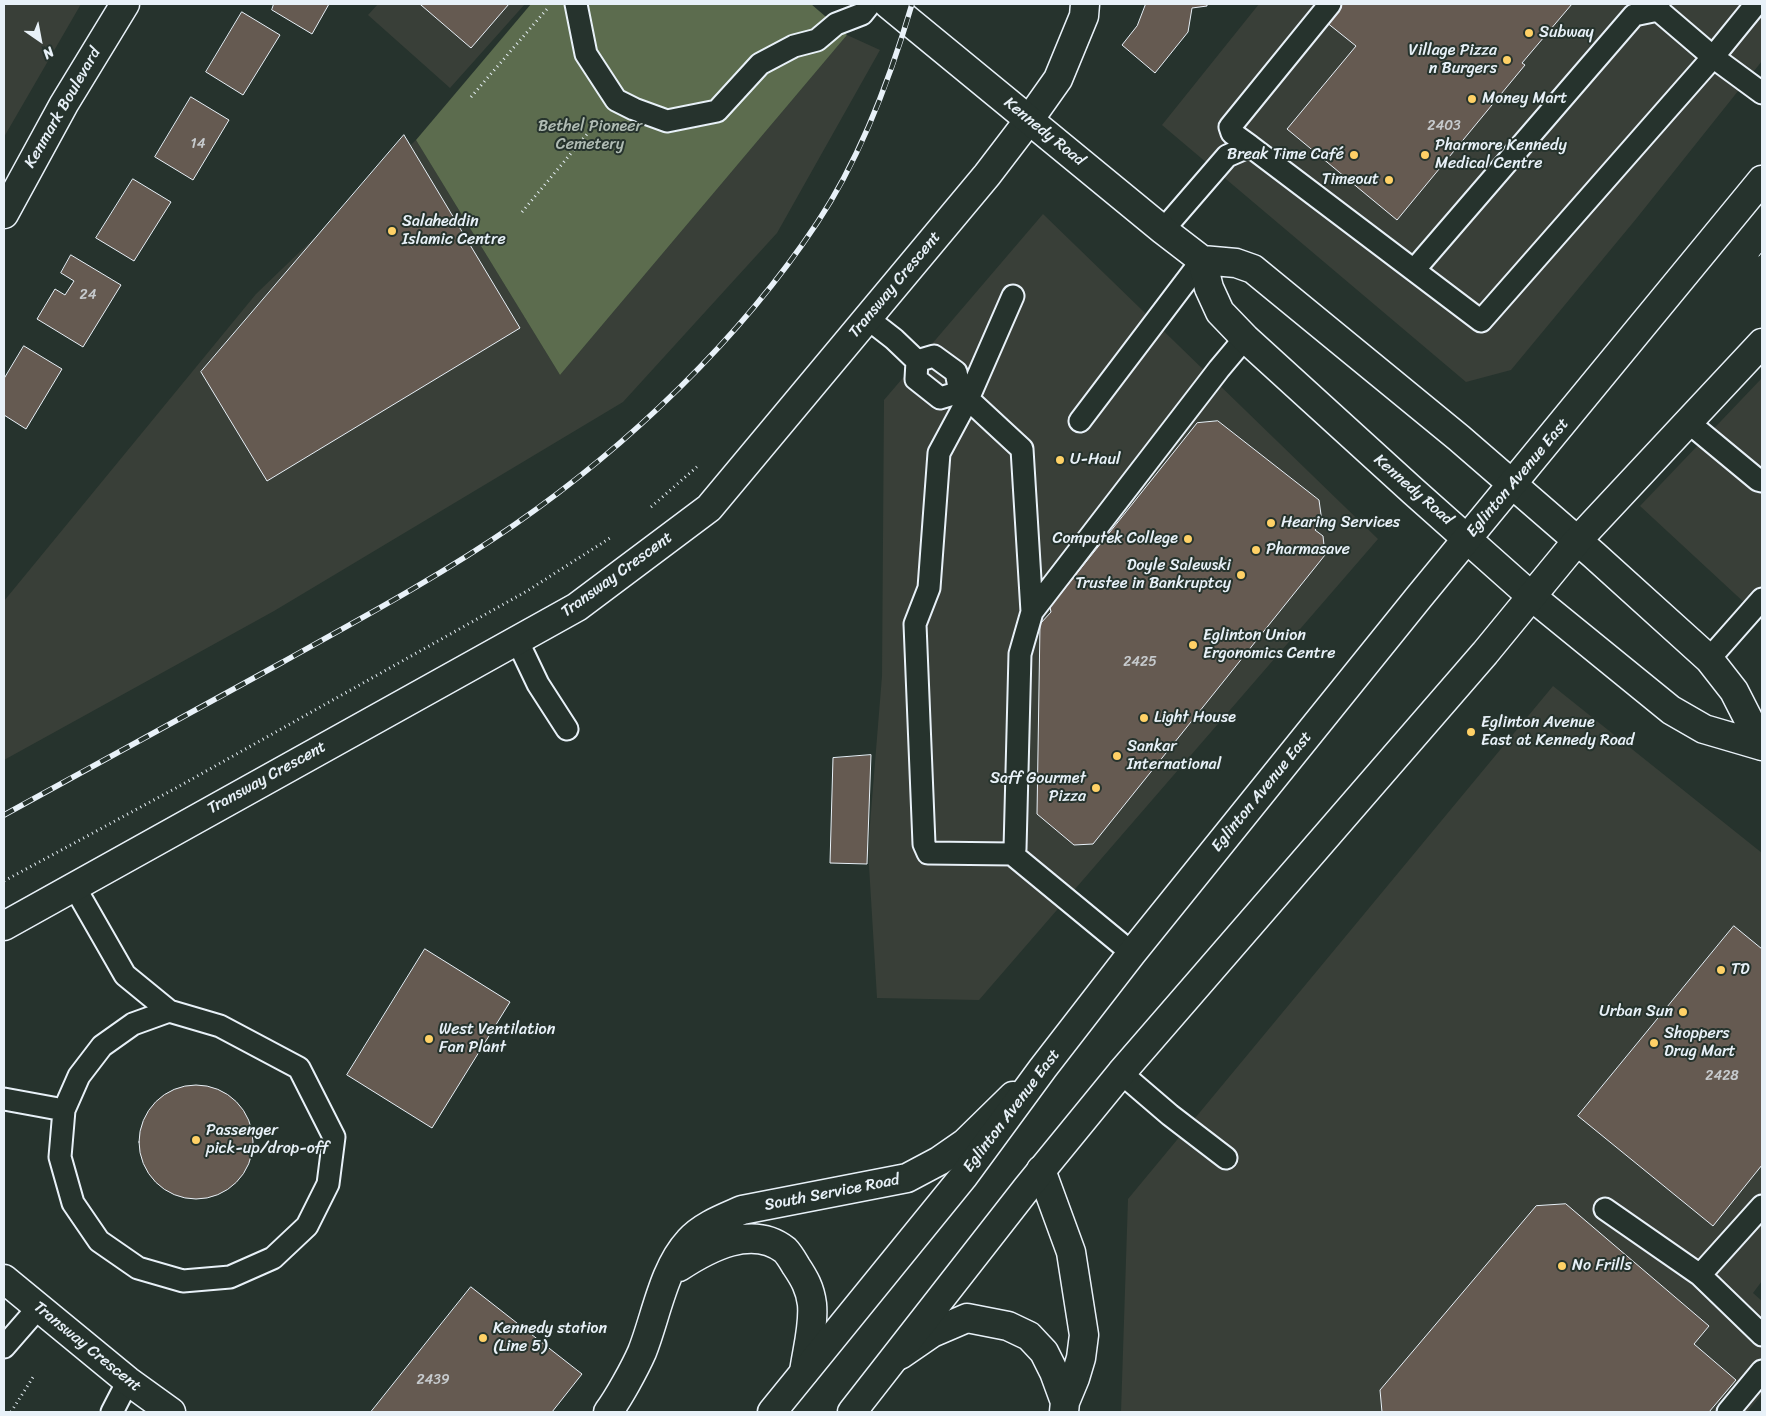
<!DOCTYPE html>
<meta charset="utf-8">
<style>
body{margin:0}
#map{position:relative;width:1766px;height:1416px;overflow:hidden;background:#26332d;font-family:Sriracha,sans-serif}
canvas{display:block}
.frame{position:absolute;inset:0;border:5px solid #e8f1f8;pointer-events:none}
.north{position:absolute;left:15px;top:15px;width:50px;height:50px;-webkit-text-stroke:4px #26332d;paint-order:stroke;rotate:147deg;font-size:14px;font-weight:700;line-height:20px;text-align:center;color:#e8f1f8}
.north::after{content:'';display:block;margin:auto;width:18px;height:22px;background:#e8f1f8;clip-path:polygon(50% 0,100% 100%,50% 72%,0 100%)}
</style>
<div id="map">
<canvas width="1766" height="1416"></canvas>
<div class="frame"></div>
<div class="north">N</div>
</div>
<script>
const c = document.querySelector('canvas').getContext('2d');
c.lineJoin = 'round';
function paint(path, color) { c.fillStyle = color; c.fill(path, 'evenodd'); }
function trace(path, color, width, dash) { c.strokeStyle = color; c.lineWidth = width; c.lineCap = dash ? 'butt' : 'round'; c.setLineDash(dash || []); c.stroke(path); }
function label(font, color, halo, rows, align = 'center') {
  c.font = font + ' Sriracha,sans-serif'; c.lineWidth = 4; c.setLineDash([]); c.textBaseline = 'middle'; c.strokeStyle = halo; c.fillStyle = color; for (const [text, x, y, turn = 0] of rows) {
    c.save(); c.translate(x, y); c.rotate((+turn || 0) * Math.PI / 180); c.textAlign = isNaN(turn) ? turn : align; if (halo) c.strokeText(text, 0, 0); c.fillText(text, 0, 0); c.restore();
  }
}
const built = new Path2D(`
 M4,4H81L4,137Z
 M378,4H525L450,88L368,15Z
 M1259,4H1762V61L1636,219L1511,370L1466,382L1162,125Z
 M847,35L880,50L777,233L623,402L274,611L4,760V601L256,294L416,140L560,375Z
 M1043,214L1378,539L979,1000L877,998L868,849L882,676L884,400Z
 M1762,378V619L1640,506Z
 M1553,686L1762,853V1281L1753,1293L1762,1301V1394L1747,1412H1121L1128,1199Z`);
const green = new Path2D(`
 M531,4H811L847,35L560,375L416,140Z`);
const building = new Path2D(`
 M274,4H329L312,34L272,10Z
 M422,4H509L471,48L421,5Z
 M1146,4H1207V6L1192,8L1188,32L1155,73L1122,45L1137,26Z
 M1341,4H1572L1522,63L1525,65L1397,220L1287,129L1356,46L1326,22Z
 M242,12L280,35L243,95L206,72Z
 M191,97L229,120L193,180L155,157Z
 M404,135L520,328L267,481L201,372Z
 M133,179L171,202L134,261L96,238Z
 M71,255L121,285L83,347L37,319L55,289L65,295L74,281L61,273Z
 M24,346L62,369L26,429L4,415V379Z
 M1218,421L1319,500L1322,522L1315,530L1323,536L1325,555L1093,844L1074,845L1037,814L1040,624L1051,612L1050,607L1197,423Z
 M871,755L867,864L830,863L833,758Z
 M1734,926L1762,949V1165L1713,1226L1578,1116Z
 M425,949L510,1002L432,1128L347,1075Z
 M139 1142a57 57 0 1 1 114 0a57 57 0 1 1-114 0Z
 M1566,1204L1709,1326L1694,1344L1736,1380L1709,1412H1382L1380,1390L1536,1206Z
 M471,1287L582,1374L552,1412H371Z`);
const path = new Path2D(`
 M471,97L547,9
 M522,212L598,121
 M651,507L699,465
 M4,881L176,788L527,591L610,538
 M11,1412L35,1374`);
const service = new Path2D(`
 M576,4L586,54L616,100L634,109L667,121L717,111L760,64L794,46L817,40L836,24L862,14L870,4
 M1659,4L1658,10L1713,57L1756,4
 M1250,146L1232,133L1230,127L1330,4
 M1163,230L1227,156L1250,146L1481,321L1713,57L1762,93
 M1414,270L1634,15L1658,10
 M867,318L894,339L917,361
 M917,361L934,356L956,372L960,392L968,399L1022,449L1032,612L1020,654L1015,849L1012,854L928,853L924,844L915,624L929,588L939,453L968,399L1013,296
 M917,361L916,379L940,398L960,392
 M1080,421L1202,260
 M1688,422L1758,480L1762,481
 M1032,612L1219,369L1245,338
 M517,640L538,684L567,729
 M1709,659L1762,599
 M1012,854L1132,953
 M74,886L125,975L169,1011
 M169,1011L220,1026L299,1068L334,1137L328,1184L307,1226L273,1258L230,1277L183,1281L138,1268L99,1241L73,1203L60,1157L64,1110L79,1076L102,1046L133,1024Z
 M1121,1073L1170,1115L1226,1158
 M4,1099L64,1110
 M1762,1206L1700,1275L1762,1335
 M1605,1209L1700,1275
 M4,1347L38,1308
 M112,1412L128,1381
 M1728,1412L1762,1371`);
const minor = new Path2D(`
 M4,214L64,104L125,4
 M4,926L577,607L709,508L987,175L1029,120L1058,79L1084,16L1085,4
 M1041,1170L1071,1252L1084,1335L1081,1358L1075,1378L1065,1402L1064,1412
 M679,1267C708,1248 752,1224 785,1250C789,1254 793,1261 796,1266C804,1278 810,1288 812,1304C814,1326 807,1350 804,1372
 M4,1279L128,1381L171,1412
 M900,1355L932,1333L967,1318L1008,1326L1029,1336L1044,1352L1054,1372L1065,1402
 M608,1412C618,1399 635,1368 642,1352C656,1317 663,1269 689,1241C702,1226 724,1218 742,1210L907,1178L939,1161L965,1143L1013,1096`);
const secondary = new Path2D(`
 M888,4L1163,230L1202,260L1236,263L1253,269L1459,438L1594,555L1709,659L1734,691L1762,746
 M1202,260L1209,288L1220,312L1245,338L1413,491L1531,596L1671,710L1704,729L1762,746`);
const primary = new Path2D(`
 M772,1412L963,1177L1043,1068L1132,953L1419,597L1762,180
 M852,1412L1027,1188L1121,1073L1485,653L1577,541L1762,343`);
const tram = new Path2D(`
 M1759,256L1762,252`);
const rail = new Path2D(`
 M4,815C96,764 189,714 281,663C360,619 440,576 514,525C628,446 740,339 817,223C861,157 890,79 912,4`);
const markers = [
 [1529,33,5,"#ffd166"],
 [1507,60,5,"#ffd166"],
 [1472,99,5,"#ffd166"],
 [1354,155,5,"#ffd166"],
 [1425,155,5,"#ffd166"],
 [1389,180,5,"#ffd166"],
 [392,231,5,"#ffd166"],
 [1060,460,5,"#ffd166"],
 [1271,523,5,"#ffd166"],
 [1188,539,5,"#ffd166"],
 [1256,550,5,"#ffd166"],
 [1241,575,5,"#ffd166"],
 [1193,645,5,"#ffd166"],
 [1144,718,5,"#ffd166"],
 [1471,732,5,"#ffd166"],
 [1117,756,5,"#ffd166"],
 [1096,788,5,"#ffd166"],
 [1721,970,5,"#ffd166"],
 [1683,1012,5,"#ffd166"],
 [429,1039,5,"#ffd166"],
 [1654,1043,5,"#ffd166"],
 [196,1140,5,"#ffd166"],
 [1562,1266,5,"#ffd166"],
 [483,1338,5,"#ffd166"]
];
const numberNames = [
 ["2403",1444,126],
 ["14",198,144],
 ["24",88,295],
 ["2425",1140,662],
 ["2428",1722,1076],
 ["2439",433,1380]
];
const poiNames = [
 ["Subway",1539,33],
 ["Village Pizza",1497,51,"right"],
 ["n Burgers",1497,69,"right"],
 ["Money Mart",1482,99],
 ["Pharmore Kennedy",1435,146],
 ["Medical Centre",1435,164],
 ["Break Time Café",1344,155,"right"],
 ["Timeout",1379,180,"right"],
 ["Salaheddin",402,222],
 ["Islamic Centre",402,240],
 ["U-Haul",1070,460],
 ["Hearing Services",1281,523],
 ["Computek College",1178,539,"right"],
 ["Pharmasave",1266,550],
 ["Doyle Salewski",1231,566,"right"],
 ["Trustee in Bankruptcy",1231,584,"right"],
 ["Eglinton Union",1203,636],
 ["Ergonomics Centre",1203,654],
 ["Light House",1154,718],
 ["Eglinton Avenue",1481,723],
 ["East at Kennedy Road",1481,741],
 ["Sankar",1127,747],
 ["International",1127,765],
 ["Saff Gourmet",1086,779,"right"],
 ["Pizza",1086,797,"right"],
 ["TD",1731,970],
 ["Urban Sun",1673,1012,"right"],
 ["West Ventilation",439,1030],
 ["Fan Plant",439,1048],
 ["Shoppers",1664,1034],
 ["Drug Mart",1664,1052],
 ["Passenger",206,1131],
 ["pick-up/drop-off",206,1149],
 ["No Frills",1572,1266],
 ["Kennedy station",493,1329],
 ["(Line 5)",493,1347]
];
const streetNames = [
 ["Kenmark Boulevard",63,108,-60],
 ["Kennedy Road",1044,132,39],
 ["Transway Crescent",895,285,-50],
 ["Eglinton Avenue East",1518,478,-50],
 ["Kennedy Road",1413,490,41],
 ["Transway Crescent",617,575,-36],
 ["Transway Crescent",267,778,-29],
 ["Eglinton Avenue East",1262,792,-51],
 ["Eglinton Avenue East",1012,1111,-53],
 ["South Service Road",832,1193,-11],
 ["Transway Crescent",87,1347,39]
];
const parkNames = [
 ["Bethel Pioneer",590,127],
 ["Cemetery",590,145]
];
paint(built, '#393f38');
paint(green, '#5c6c4e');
paint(building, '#655a51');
trace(building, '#e8f1f8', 1);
trace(service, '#e8f1f8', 25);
trace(minor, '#e8f1f8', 31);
trace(secondary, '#e8f1f8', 31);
trace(primary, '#e8f1f8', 31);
trace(path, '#e8f1f8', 3, [1, 4]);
trace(service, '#26332d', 21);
trace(minor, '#26332d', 28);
trace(secondary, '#26332d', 28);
trace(primary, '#26332d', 28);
trace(tram, '#e8f1f8', 1);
trace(rail, '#e8f1f8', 5.5);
trace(rail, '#26332d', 4, [11]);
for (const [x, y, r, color] of markers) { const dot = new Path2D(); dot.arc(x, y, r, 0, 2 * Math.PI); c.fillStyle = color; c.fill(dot); trace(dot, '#26332d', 2); }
label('14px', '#c7cbce', null, numberNames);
label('16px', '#e8f1f8', '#26332d', poiNames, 'left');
label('16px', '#e8f1f8', '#26332d', streetNames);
label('16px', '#b0bcb4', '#26332d', parkNames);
</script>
